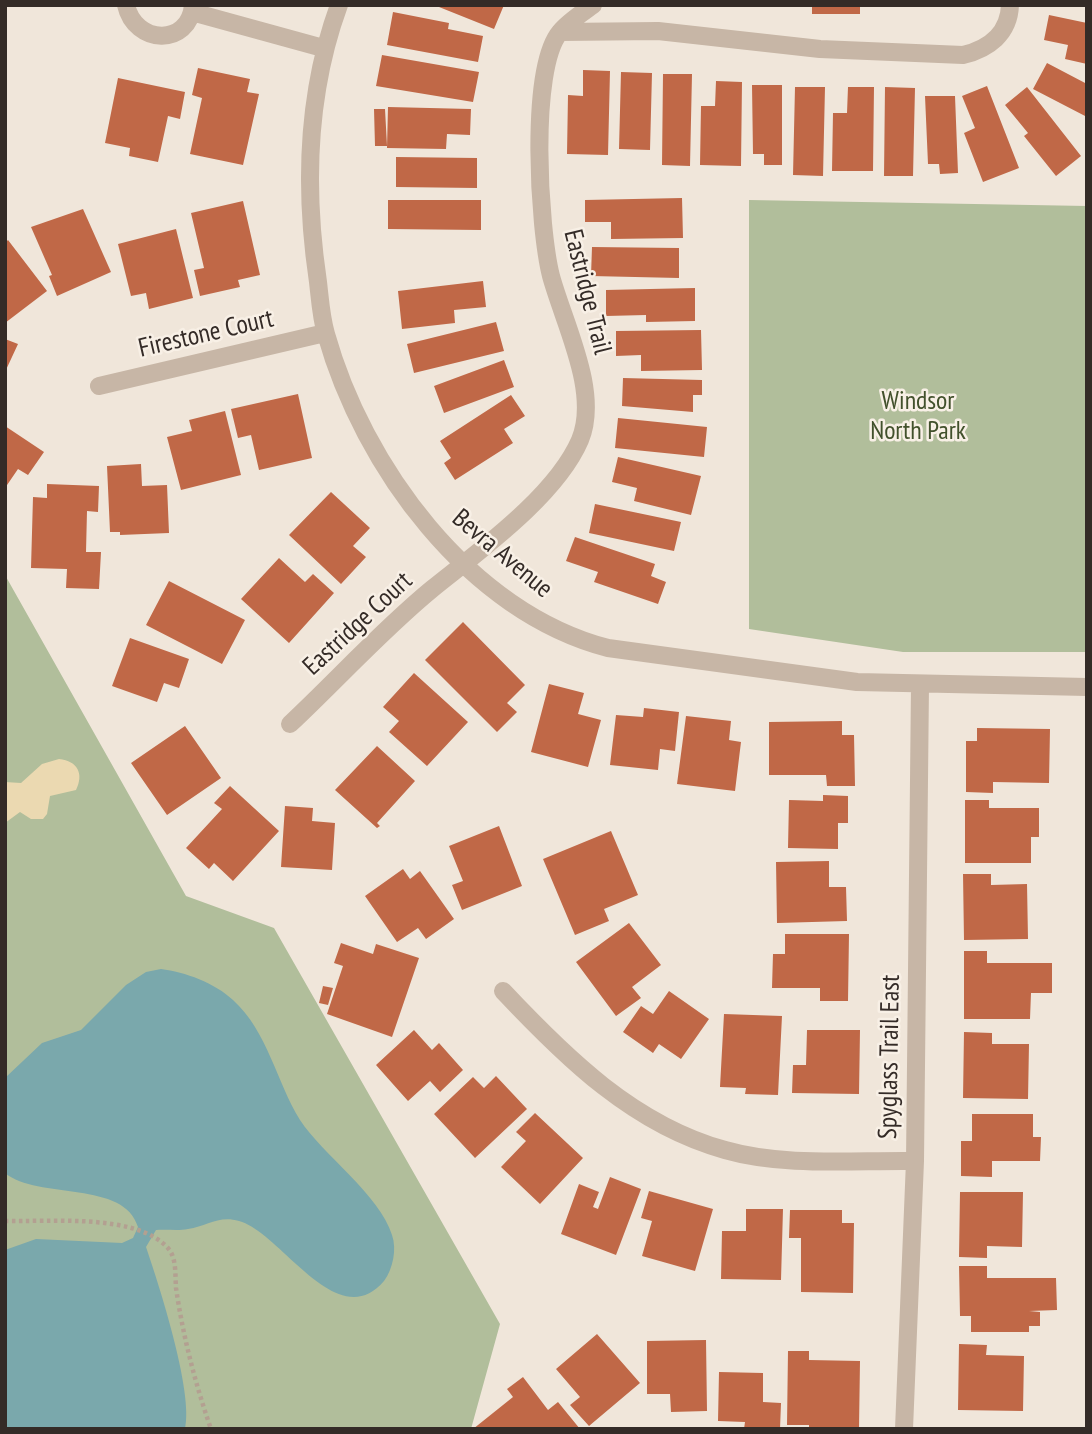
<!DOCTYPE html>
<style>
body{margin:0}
#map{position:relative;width:1092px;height:1434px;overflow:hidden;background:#f0e6da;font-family:"PT Sans Narrow",sans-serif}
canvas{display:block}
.frame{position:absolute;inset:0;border:7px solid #342b27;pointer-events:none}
</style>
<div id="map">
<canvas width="1092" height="1434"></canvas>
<div class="frame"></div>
</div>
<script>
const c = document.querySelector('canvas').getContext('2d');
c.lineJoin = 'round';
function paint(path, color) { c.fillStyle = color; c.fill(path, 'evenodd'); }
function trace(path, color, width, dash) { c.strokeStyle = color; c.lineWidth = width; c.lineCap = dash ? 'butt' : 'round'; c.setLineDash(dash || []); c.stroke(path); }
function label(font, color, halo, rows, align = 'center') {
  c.font = font + ' "PT Sans Narrow",sans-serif'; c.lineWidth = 5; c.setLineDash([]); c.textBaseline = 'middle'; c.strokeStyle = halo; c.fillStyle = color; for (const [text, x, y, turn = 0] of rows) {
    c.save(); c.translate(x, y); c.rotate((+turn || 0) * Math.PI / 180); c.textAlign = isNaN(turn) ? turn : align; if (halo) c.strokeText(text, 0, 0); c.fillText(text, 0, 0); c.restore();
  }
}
const green = new Path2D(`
 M749,200L1087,206V652H903L749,629Z
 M5,575L186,896L274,928L500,1324L471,1429H5Z`);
const sand = new Path2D(`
 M59,759C78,761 84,774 76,790L50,796L47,814L43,819H31L20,812L5,823V782L21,783L42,764Z`);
const water = new Path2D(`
 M161,969C185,972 215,983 233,1000C268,1032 276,1081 300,1120C322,1154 380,1195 392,1235C397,1249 393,1269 384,1281C337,1336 281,1232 239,1221C219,1215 207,1226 188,1229C178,1231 167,1229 156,1230L146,1247C159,1285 194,1393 185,1429H5V1250L36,1239L122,1243L133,1238L138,1227C125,1180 38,1200 5,1173V1078L42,1043L81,1030L126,985L146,972Z`);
const building = new Path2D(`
 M434,5H504L494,29Z
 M812,5H860V14H812Z
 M393,12L449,23L448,29L483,36L478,62L387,45Z
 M1049,15L1087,23V64L1065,59L1068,45L1044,40Z
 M382,55L479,72L473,102L376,86Z
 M1047,63L1087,84V117L1033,89Z
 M198,68L250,79L247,92L259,94L243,165L190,154L202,98L192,95Z
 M583,70L610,71L608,155L567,154L568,95L583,96Z
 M621,72L652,73L650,150L619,149Z
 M663,74H692L690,166L662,165Z
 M118,78L185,92L180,119L168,116L158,162L129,156L130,148L105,143Z
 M716,81L742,82L741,166L700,165L701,106H715Z
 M752,85H782V165H764V154H753Z
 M987,86L1019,168L983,182L964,133L975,128L962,96Z
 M795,87H825L823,176L793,175Z
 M848,87H874L873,171H832L833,113H847Z
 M885,87L915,88L913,176H884Z
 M1027,87L1081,156L1056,176L1024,136L1028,133L1005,105Z
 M925,96H955L958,173L940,174L939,164H928Z
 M388,107L471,109L470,135L447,134L446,149L387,148Z
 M374,109H385L387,146H375Z
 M396,157L477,158V188L396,187Z
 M682,198L683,238L611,239V222H585V200Z
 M388,200H481V230L388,229Z
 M243,201L260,275L238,280L240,287L200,296L194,270L204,268L191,213Z
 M83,209L111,272L57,296L49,276L52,275L31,227Z
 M176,229L193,298L149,309L146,293L131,296L118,244Z
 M8,240L47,291L5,323V243Z
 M592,247L679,248V278L591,276Z
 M483,281L486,307L454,310L455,323L402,329L398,291Z
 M695,288V321L646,322V315L606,316V290Z
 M496,322L504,351L414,373L407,344Z
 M701,330L702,370L641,371V355L616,356V331Z
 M5,339L18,344L5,372Z
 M504,360L514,387L444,413L434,386Z
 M623,378L702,380V395H693V412L622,406Z
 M298,394L312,458L259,470L251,435L238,438L231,409Z
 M511,395L525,416L504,429L513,443L455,480L444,463L451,458L440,441Z
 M225,411L241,475L181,490L167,437L192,431L189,420Z
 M618,418L707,427L704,457L615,448Z
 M5,426L44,452L28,475L18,469L5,488Z
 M618,457L701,476L691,515L634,501L637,488L612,482Z
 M141,464L142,486L167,485L169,533L120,535V532H110L107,466Z
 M47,484L99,486L98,512L87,511L86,552H101L99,589L66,588L67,569L31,568L33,497L47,498Z
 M331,492L370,528L353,546L366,557L341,584L289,535Z
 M595,504L681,522L674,551L589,533Z
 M575,537L655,564L651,576L666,582L658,604L594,582L598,572L566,561Z
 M279,558L305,582L313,574L334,593L289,643L241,599Z
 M169,581L245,620L222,664L146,625Z
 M463,622L525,685L507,703L517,712L497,732L425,660Z
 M130,638L189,659L179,688L164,683L157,702L112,686Z
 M414,673L468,722L427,766L389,732L399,721L383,707Z
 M549,684L584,693L578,714L601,720L588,767L531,752Z
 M644,708L679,712L675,751L660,749L658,770L610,765L616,715L643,717Z
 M686,716L731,721L729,740L741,742L735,791L677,784Z
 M842,721V735H854L855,786H827L826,775H769V722Z
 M185,726L221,778L167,815L131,763Z
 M977,728L1050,729L1049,783L993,782V793L966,792V741H977Z
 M377,746L415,781L377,823L380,826L377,828L335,790Z
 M230,786L279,831L233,881L214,863L209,869L186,848L222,809L214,803Z
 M823,795L848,796V823H838V849L788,848L789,800L823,801Z
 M965,800H989V808H1039V837H1031V863H965Z
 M285,806L313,808L312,821L335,823L332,870L281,867Z
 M499,826L522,886L462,910L452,885L463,881L449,846Z
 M611,831L638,895L604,909L609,921L575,935L543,859Z
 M829,861V887H846L847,921L777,923L776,862Z
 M403,869L410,879L420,871L454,919L426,939L418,928L397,942L365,896Z
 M963,874H991V885L1027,884L1028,939L964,940Z
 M629,923L661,965L632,987L641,998L616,1016L576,962Z
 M785,934H849L848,1001H820V988H772L773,954H785Z
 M341,943L373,954L376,944L419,958L392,1037L327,1014L343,966L334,963Z
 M964,951H987V963H1052V993H1031L1030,1019H964Z
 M323,986L333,988L328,1005L319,1003Z
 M669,991L709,1019L681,1059L659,1044L653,1053L623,1032L641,1006L653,1014Z
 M724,1014L782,1016L778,1095L745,1094L746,1088L720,1087Z
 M414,1030L432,1050L439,1043L463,1070L440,1092L430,1081L408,1101L376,1065Z
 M807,1030H860L859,1094L792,1093L793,1065H806Z
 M964,1032L992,1033V1044H1029L1028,1099L963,1098Z
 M496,1076L527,1109L475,1158L434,1114L473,1077L484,1088Z
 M535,1113L583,1158L540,1204L501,1167L526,1141L516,1132Z
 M972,1114H1033V1137H1041L1040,1161H992V1177L961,1176V1141H972Z
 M610,1177L641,1189L616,1255L561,1234L579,1184L599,1192L593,1207L598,1209Z
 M649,1191L713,1209L695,1271L642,1256L652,1221L641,1218Z
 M960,1192H1023L1022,1247L987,1246V1258L959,1257Z
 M746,1209H783L781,1280L721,1279L722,1231H746Z
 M790,1210H842V1223H854L853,1293L801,1292V1238H789Z
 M959,1266H987V1278H1056L1057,1310L1029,1311L1040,1312V1326H1029V1332H971V1316H960Z
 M597,1334L640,1383L589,1426L570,1405L580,1397L556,1369Z
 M706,1340L707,1411L671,1412L670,1394H647V1341Z
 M959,1344L987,1345L986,1355L1024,1356L1023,1411L958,1410Z
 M788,1351H809V1360L860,1361L859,1429H809V1425H787Z
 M719,1372L763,1373V1402L781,1403L780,1429H744L745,1422L718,1421Z
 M523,1377L548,1410L558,1402L580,1429H473L513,1397L507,1389Z`);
const path = new Path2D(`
 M5,1221C49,1222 134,1213 167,1247C177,1257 175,1275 176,1288C183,1336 195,1383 211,1429`);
const minor = new Path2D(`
 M126,5C135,45 189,47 193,5
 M339,5C306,95 304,188 318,282C320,299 321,317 326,334C363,466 469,612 608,648L857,682L1087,687
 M192,12L323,48
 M560,32L658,31L820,49L963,55C988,49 1009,34 1010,5
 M99,386L325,333
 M290,724C337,680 382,630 432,589C479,551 556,496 580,440C600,392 564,324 551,276C539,229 529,69 560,32C568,22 582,13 593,5
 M503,991C566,1058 634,1125 725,1150C784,1167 854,1160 915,1161
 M904,1429L915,1161L920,685`);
const streetNames = [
 ["Eastridge Trail",587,292,76],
 ["Firestone Court",206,334,-13],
 ["Bevra Avenue",502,554,40],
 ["Eastridge Court",358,624,-43],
 ["Spyglass Trail East",890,1057,-89]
];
const parkNames = [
 ["Windsor",918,402],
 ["North Park",918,432]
];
paint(green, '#b1be9b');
paint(sand, '#ebd9b1');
paint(water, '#7aa8ac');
paint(building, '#c06847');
trace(path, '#b3a091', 4.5, [3.5, 3.5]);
trace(minor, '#c7b6a6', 18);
label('26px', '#342b27', '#f8f0e6', streetNames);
label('26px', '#42512c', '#f8f0e6', parkNames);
</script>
